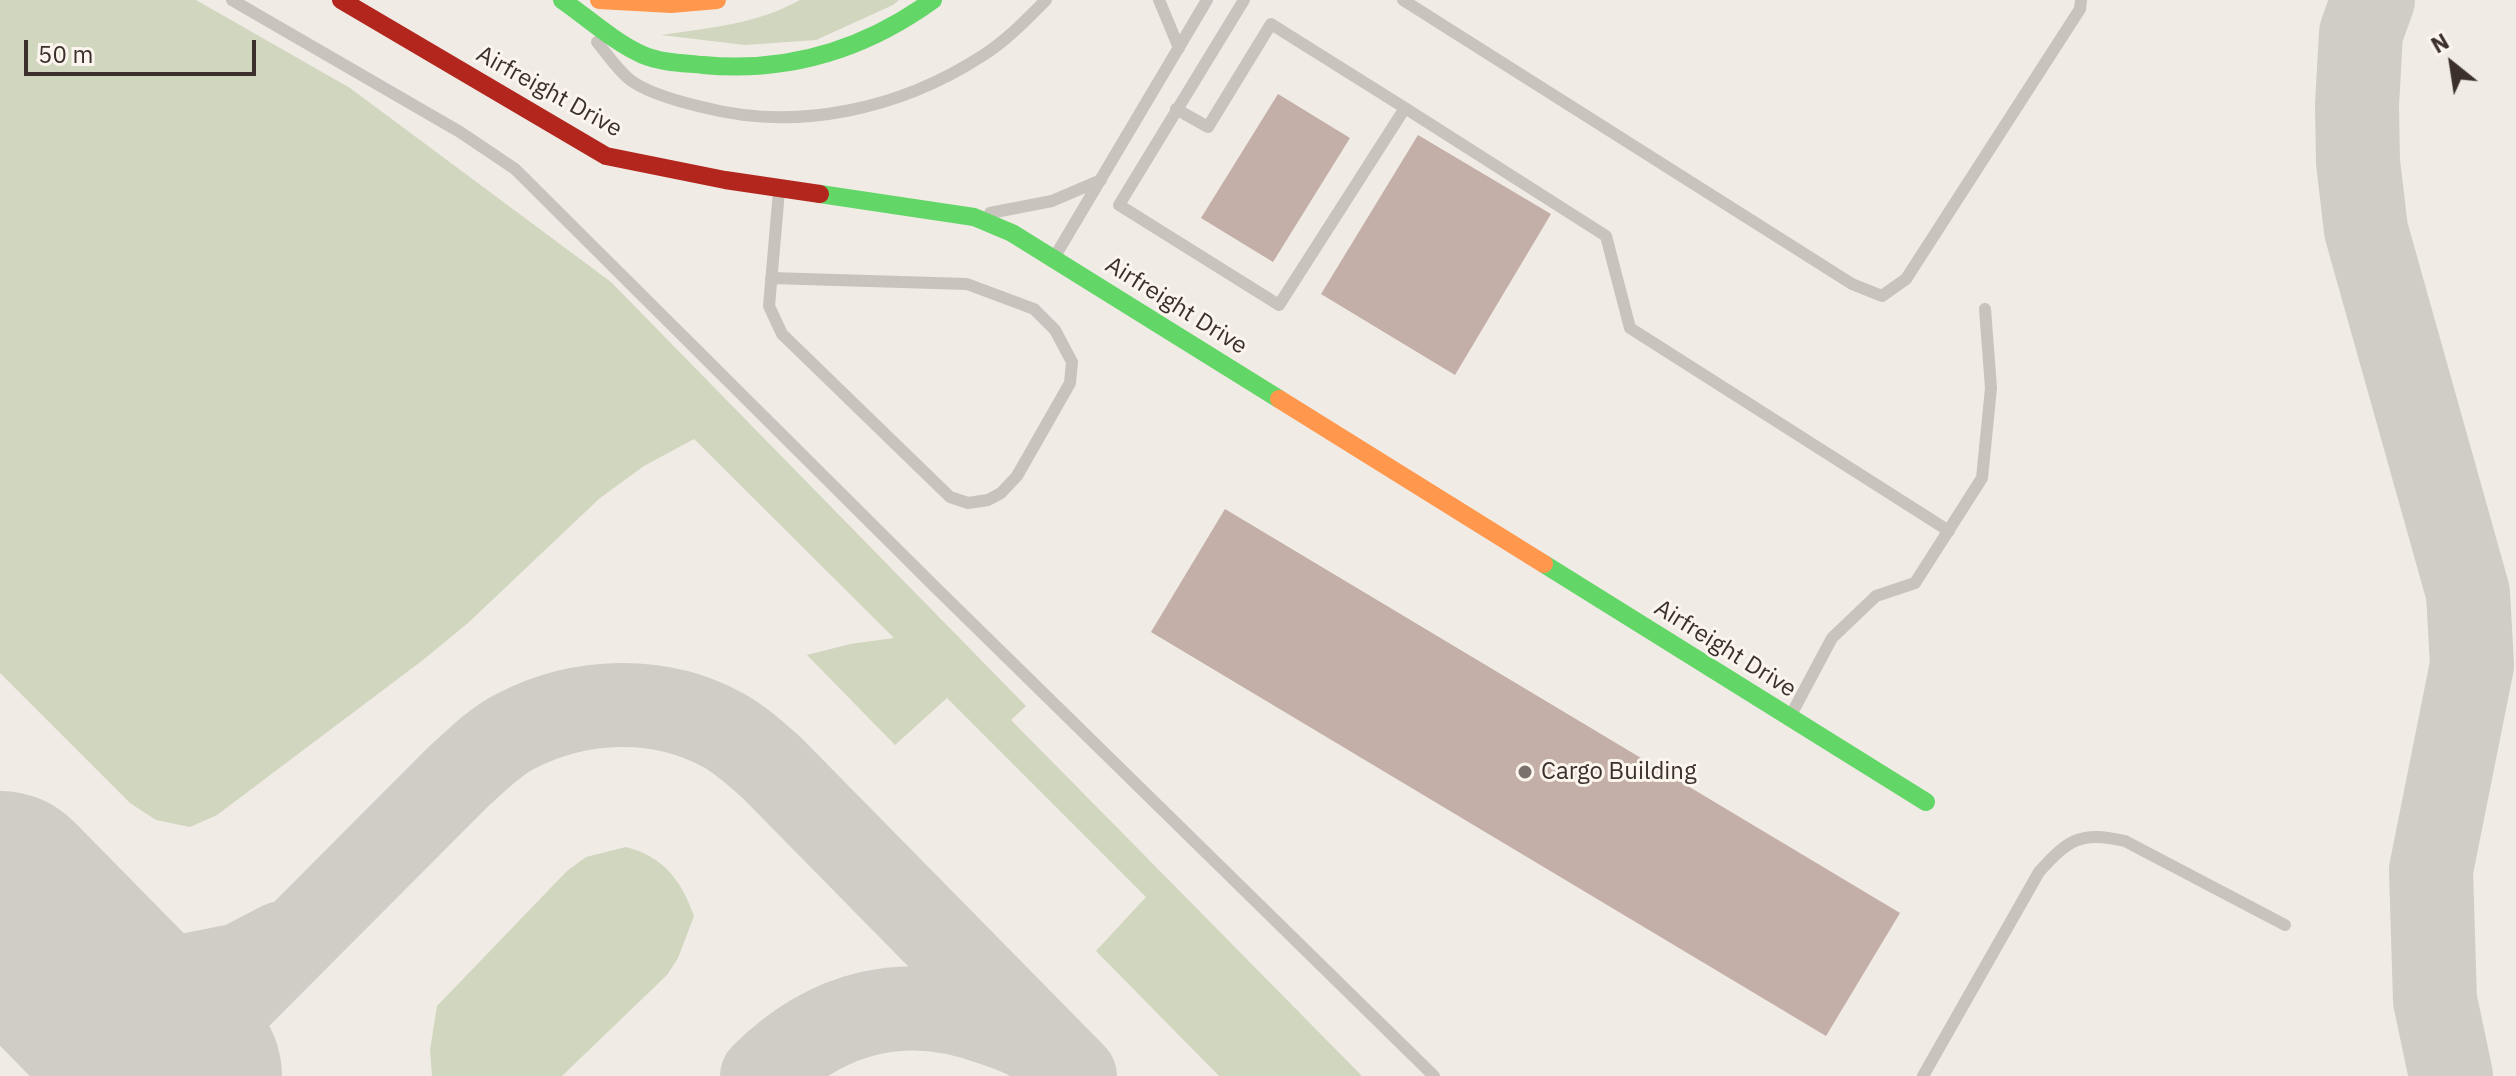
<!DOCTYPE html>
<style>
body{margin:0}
#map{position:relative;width:2516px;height:1076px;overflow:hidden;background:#f0ebe5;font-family:"IBM Plex Sans",sans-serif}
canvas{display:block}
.north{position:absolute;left:2412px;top:24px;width:80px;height:80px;-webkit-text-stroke:6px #fbf5ee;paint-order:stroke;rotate:330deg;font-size:22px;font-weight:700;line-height:32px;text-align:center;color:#3b302b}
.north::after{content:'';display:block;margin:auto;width:28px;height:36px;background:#3b302b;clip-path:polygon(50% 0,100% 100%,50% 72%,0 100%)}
.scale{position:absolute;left:24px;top:40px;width:232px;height:36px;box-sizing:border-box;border:4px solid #3b302b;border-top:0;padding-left:10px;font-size:24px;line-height:28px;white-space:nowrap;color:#3b302b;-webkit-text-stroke:6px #fbf5ee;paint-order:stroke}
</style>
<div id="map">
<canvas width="2516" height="1076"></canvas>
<div class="north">N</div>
<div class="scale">50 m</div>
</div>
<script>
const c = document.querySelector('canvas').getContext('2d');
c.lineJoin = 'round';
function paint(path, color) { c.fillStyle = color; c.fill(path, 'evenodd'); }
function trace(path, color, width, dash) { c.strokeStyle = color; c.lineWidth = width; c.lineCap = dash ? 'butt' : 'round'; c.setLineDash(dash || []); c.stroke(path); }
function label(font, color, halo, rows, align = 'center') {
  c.font = font + ' "IBM Plex Sans",sans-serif'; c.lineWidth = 6; c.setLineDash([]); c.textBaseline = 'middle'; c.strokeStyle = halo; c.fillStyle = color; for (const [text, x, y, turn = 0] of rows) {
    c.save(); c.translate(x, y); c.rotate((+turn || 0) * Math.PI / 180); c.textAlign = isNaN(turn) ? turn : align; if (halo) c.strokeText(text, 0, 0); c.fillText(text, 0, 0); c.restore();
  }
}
const green = new Path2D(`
 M0,0H196L350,88L611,282L1026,706L1011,720L1362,1076H1219L1096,951L1146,897L947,698L895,745L807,655L850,644L894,638L694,439L644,466L600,498L468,623L423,660L217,815L190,827L156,820L130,803L0,673Z
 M800,0H899L893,5L816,40L745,45L661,35C708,28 758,24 800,0Z
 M626,847C664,857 681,880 694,916L678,958L667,975L562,1076H432L430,1050L437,1006L567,871L586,857Z`);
const taxiway = new Path2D(`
 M2373,0L2361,33L2357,105L2358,162L2366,230L2468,593L2472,665L2431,870L2435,1000L2451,1076
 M32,928L66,951L101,968L169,979L240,965L282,943
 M160,1076L458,777C476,761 494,742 516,731C580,698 659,695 723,730C741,740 756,754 772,768L1075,1076
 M762,1076C827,1011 906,991 993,1024C1007,1029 1021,1033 1033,1041`);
const runway = new Path2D(`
 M0,896L177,1076`);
const building = new Path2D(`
 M1278,94L1350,138L1273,262L1201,218Z
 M1418,135L1551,214L1455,375L1321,294Z
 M1225,509L1900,913L1826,1036L1151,632Z`);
const lane = new Path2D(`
 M232,0L460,132L515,169L932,584L1434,1076
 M1159,0L1179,48
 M1403,0L1852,284L1882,296L1906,279L2080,9L2081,0
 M597,42C607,54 617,69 629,79C646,93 681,102 702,107C798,132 900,109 982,56C1006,41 1026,20 1046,0
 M1405,108L1606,236L1630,328L1949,531
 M1176,109L1208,127L1271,24L1405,108L1279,305L1119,205L1244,0
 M990,213L1052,201L1101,180
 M1054,258L1207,0
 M771,278L967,284L1034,309L1055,330L1072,362L1070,383L1017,476L1001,493L988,500L968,503L950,497L782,334L769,306L779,191
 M1791,715L1832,638L1876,596L1915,583L1982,478L1991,388L1985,309
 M1923,1076L2039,872C2069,839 2080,831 2125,841L2285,925`);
const fast = new Path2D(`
 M562,0C588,18 614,42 643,55C662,63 684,63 703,65C788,73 864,50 933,0
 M820,194L974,217L1012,233L1279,399
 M1544,564L1926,802`);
const slow = new Path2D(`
 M599,0L671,4L717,0
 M1279,399L1544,564`);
const jam = new Path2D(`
 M341,0L606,156L725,180L820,194`);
const markers = [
 [1525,772,8,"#7a716c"]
];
const streetNames = [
 ["Airfreight Drive",549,92,29],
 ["Airfreight Drive",1176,306,32],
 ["Airfreight Drive",1725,649,32]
];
const poiNames = [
 ["Cargo Building",1541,772]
];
paint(green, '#d1d6bf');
trace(taxiway, '#d0ccc6', 84);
trace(runway, '#d0ccc6', 210);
paint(building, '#c3afa7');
trace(lane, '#c9c3be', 12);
trace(fast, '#63d668', 18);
trace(slow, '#ff974d', 18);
trace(jam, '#b3261e', 18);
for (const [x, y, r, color] of markers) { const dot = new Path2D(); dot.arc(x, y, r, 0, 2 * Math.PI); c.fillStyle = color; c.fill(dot); trace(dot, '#fbf5ee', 3); }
label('24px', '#3b302b', '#fbf5ee', streetNames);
label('24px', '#3b302b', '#fbf5ee', poiNames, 'left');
</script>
